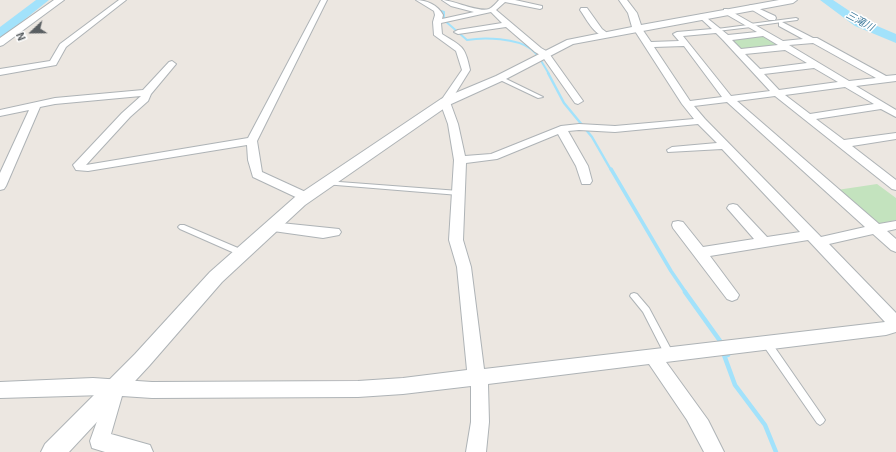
<!DOCTYPE html>
<meta charset="utf-8">
<style>
body{margin:0}
#map{position:relative;width:896px;height:452px;overflow:hidden;background:#ece7e1;font-family:"Exo 2",sans-serif}
canvas{display:block}
.north{position:absolute;left:12px;top:12px;width:40px;height:40px;-webkit-text-stroke:3px #fff;paint-order:stroke;rotate:248deg;font-size:11px;font-weight:700;line-height:16px;text-align:center;color:#595e61}
.north::after{content:'';display:block;margin:auto;width:14px;height:18px;background:#595e61;clip-path:polygon(50% 0,100% 100%,50% 72%,0 100%)}
</style>
<div id="map">
<canvas width="896" height="452"></canvas>
<div class="north">N</div>
</div>
<script>
const c = document.querySelector('canvas').getContext('2d');
c.lineJoin = 'round';
function paint(path, color) { c.fillStyle = color; c.fill(path, 'evenodd'); }
function trace(path, color, width, dash) { c.strokeStyle = color; c.lineWidth = width; c.lineCap = dash ? 'butt' : 'round'; c.setLineDash(dash || []); c.stroke(path); }
function label(font, color, halo, rows, align = 'center') {
  c.font = font + ' "Exo 2","Noto Sans JP",sans-serif'; c.lineWidth = 3; c.setLineDash([]); c.textBaseline = 'middle'; c.strokeStyle = halo; c.fillStyle = color; for (const [text, x, y, turn = 0] of rows) {
    c.save(); c.translate(x, y); c.rotate((+turn || 0) * Math.PI / 180); c.textAlign = isNaN(turn) ? turn : align; if (halo) c.strokeText(text, 0, 0); c.fillText(text, 0, 0); c.restore();
  }
}
const green = new Path2D(`
 M761,35L780,45L742,51L730,38Z
 M877,184L896,198V220L878,224L837,190Z`);
const streamFar3 = new Path2D(`
 M441,11L444,12V20L467,40C484,37 517,38 531,49C539,55 544,66 549,74`);
const streamFar2 = new Path2D(`
 M548,73L564,103L592,137L611,170`);
const streamFar1 = new Path2D(`
 M611,169L671,271L686,293`);
const stream = new Path2D(`
 M685,292L723,345
 M726,350L728,355H724L735,385L765,425L776,452`);
const river = new Path2D(`
 M36,0H49L4,36L0,37V27Z
 M820,0H833L863,20L896,34V43L855,26Z`);
const service = new Path2D(`
 M796,18L798,19L797,20L753,26L751,27L717,31L715,30L717,29L748,25L750,24Z
 M498,77H502L543,97L538,98L498,79Z
 M326,181L459,191L462,193L459,195L324,184L323,183Z
 M180,225H184L245,251L246,253L245,255H239L180,229L178,227Z
 M634,293L637,294L649,308L672,351L673,354L672,357L669,358L666,357L643,312L630,296L631,294Z
 M766,338L769,339L823,417L825,420L823,423L820,425L817,423L763,345L762,342L763,339Z`);
const minor = new Path2D(`
 M119,0H126L66,47L56,65L0,75V69L50,61L60,44Z
 M321,0H327L257,141L262,172L310,194L312,197L310,200H302L253,177L248,160L247,145L88,171L76,170L73,165L75,163L122,113L141,96L55,104L40,107L6,186L4,189L0,190V173L29,110L0,116V110L55,98L143,90L169,62L172,61L176,64L151,94L148,101L130,117L86,165L248,138Z
 M416,0C426,0 438,5 443,15L442,19L474,12L451,6L442,0C453,0 479,13 489,9C493,7 496,3 499,0H515L542,6V8L540,9L505,2L496,10L541,48L548,52L583,101L578,104L575,103L542,56L535,52L506,27L458,34L454,32L458,30L502,23L491,12L441,23L442,34C462,47 465,45 470,70L450,102L458,124L465,156L491,154L561,126L579,124L615,126L694,119L682,104L633,28L637,26H640L651,42L679,41L673,34L677,32L712,29L698,16L702,14L728,35L757,32L724,13V9H727L783,41L803,39L779,26V22H782L813,38H817L886,76L896,75V81L856,86L896,110V117L881,109L816,119L844,140L896,133V139L852,146L896,180V190L892,189L775,96L737,101L879,224L896,221V229L887,231L896,239V252L891,250L873,234L829,244L896,313V332L886,335L666,362L708,420L724,452H704L687,420L649,364L488,384L489,422L486,452H466L471,422V386L403,394L358,397L152,398L122,396L111,434L150,445L153,452H105L92,448L90,441L100,413L104,395L0,398V382L93,378L152,382L358,381L403,378L467,370L457,267L449,240L454,160L448,124L440,102L462,70L456,51L434,35L433,22L435,15L434,11ZM716,33L723,40L770,91L731,96L683,36ZM763,36L778,45L741,49L732,40ZM813,43L876,78L849,81L789,45ZM684,46L722,97L690,101L654,47ZM785,50L807,63L760,69L745,54ZM814,68L838,82L779,90L764,74ZM845,87L874,104L810,114L785,95ZM727,102L865,227L821,237L705,119L694,106ZM698,124L717,143L672,147L667,150L668,152L722,149L800,232L767,237L737,205L733,204L729,205L727,208L754,239L703,247L683,222L678,221L673,222L672,225L673,228L727,299L732,301L737,299L739,295L710,256L808,240L885,322L484,369L471,267L463,240L466,163L497,159L558,134L576,166L582,184H590L592,181L588,166L568,131L579,130L615,132Z
 M751,5L775,16L776,18L775,20H769L749,8V6Z
 M581,8H587L602,29L606,32V36C595,37 586,18 580,10Z
 M271,222L339,229L341,232L339,235L323,238L266,230L264,227L266,224Z`);
const tertiary = new Path2D(`
 M54,0H64L3,45L0,46V38Z
 M619,0H627L637,13L641,25L779,0H797L793,3L573,44L504,80L449,105L305,205L222,282L149,366L69,452H41L45,444L135,354L210,272L295,197L441,99L496,76L567,40L632,27L628,13Z`);
const farWaternames = [
 ["三滝川",860,21,29]
];
paint(green, '#c3e3be');
trace(streamFar3, '#a2e2fb', 2);
trace(streamFar2, '#a2e2fb', 2.5);
trace(streamFar1, '#a2e2fb', 3.5);
trace(stream, '#a2e2fb', 4.5);
paint(river, '#a2e2fb');
trace(service, '#aeb3b6', 2);
trace(minor, '#aeb3b6', 2);
trace(tertiary, '#aeb3b6', 2);
paint(service, '#fff');
paint(minor, '#fff');
paint(tertiary, '#fff');
label('italic 10px', '#3b789a', '#fff', farWaternames);
</script>
